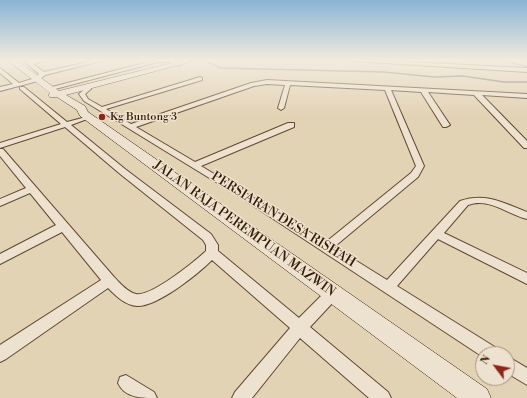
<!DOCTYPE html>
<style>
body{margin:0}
#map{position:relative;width:527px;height:398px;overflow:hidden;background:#e3d3b5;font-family:"Libre Bodoni",serif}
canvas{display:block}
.north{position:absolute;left:475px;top:346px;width:40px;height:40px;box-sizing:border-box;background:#ede2cf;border:1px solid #a4927e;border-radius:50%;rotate:302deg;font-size:11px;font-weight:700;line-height:16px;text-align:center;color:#361b04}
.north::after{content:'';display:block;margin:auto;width:14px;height:18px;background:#8f2418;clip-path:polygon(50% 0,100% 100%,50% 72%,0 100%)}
</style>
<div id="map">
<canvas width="527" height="398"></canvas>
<div class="north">N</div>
</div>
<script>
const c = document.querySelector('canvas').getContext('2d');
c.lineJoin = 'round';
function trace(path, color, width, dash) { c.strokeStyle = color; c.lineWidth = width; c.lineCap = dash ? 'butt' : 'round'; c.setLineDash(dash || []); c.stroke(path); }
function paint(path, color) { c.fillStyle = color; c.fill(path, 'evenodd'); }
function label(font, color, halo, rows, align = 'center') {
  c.font = font + ' "Libre Bodoni",serif'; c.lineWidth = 3; c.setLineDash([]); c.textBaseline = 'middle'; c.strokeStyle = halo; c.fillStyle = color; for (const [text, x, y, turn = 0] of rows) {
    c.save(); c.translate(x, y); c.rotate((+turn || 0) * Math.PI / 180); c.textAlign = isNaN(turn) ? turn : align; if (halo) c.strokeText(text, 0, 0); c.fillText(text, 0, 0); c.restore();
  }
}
const stream = new Path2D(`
 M203,60L221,68L384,72L434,77L463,76L504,82H527`);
const street = new Path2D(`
 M23,60L30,61L48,60L33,64L44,72L96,60H105L45,75L38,81L0,91V87L13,84L0,73V68L19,83L32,79L39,74Z
 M156,60H173L182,64L179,66L168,62H158L55,89L52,87Z
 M337,60H369L527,68V72Z
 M505,60L527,62V66L507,61Z
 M200,77L202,78V80L106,109L131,124L251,83L267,80L527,94V98L482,95L527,141V148H524L474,95L428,92L450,125L446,127H443L421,92L391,90L424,166L418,177L334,247L387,280L460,201C485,192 504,203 527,212V219C507,214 489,197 468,205L444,233L527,273V284L438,239L397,286L498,349L500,354H483V357L237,195L84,101L79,94L87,87H91V89L85,94L88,99L102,107ZM267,84L285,85L278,108L281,110L284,108L290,85L385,90L416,166L411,173L326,242L201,166L294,127V123H288L195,162L136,127L254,86Z
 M20,87H24L67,122L90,116V118L71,125L125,169L211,234L218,245V251L299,318L328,289L333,287L338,289L340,293L338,297L310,327L388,392L391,398H369L300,338L252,398H232L235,392L290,328L212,260C198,274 157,307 137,306C125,305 116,296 108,288L6,359L0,362V345L101,280L62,232L0,264V254L56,225L30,193L0,206V199L26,188L0,156V149H3L114,277C120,283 127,292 136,294C151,297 194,262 206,251V245L203,240L119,173L65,127L0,148V143L61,124L20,89Z
 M507,356L527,368V385L507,373Z
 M126,375L154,392L157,398C141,398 125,398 118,383L120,377Z`);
const secondary = new Path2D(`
 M7,60H16L59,91L184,60H197L66,95L85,106L88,112L487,389L491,398H457L80,116L77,110L57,97H50L48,95L50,93Z`);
const markers = [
 [102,117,4,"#8f2418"]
];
const farPoinames = [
 ["Kg Buntong 3",110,117]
];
const streetNames = [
 ["PERSIARAN DESA RISHAH",283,220,32],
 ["JALAN RAJA PEREMPUAN MAZWIN",244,229,36]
];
trace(stream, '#727771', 1.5);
trace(street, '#614930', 2);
trace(secondary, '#361b04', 1);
paint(street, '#ede2cf');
paint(secondary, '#ede2cf');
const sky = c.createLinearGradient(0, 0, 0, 116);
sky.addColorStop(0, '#89b4d5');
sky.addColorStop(0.52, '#f2ebde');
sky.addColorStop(1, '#f2ebde00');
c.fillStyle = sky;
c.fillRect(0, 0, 527, 116);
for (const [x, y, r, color] of markers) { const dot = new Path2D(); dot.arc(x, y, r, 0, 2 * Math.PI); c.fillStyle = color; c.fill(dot); trace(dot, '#ede2cf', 1.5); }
label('11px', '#361b04', '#ede2cf', farPoinames, 'left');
label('13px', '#361b04', '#ede2cf', streetNames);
</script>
